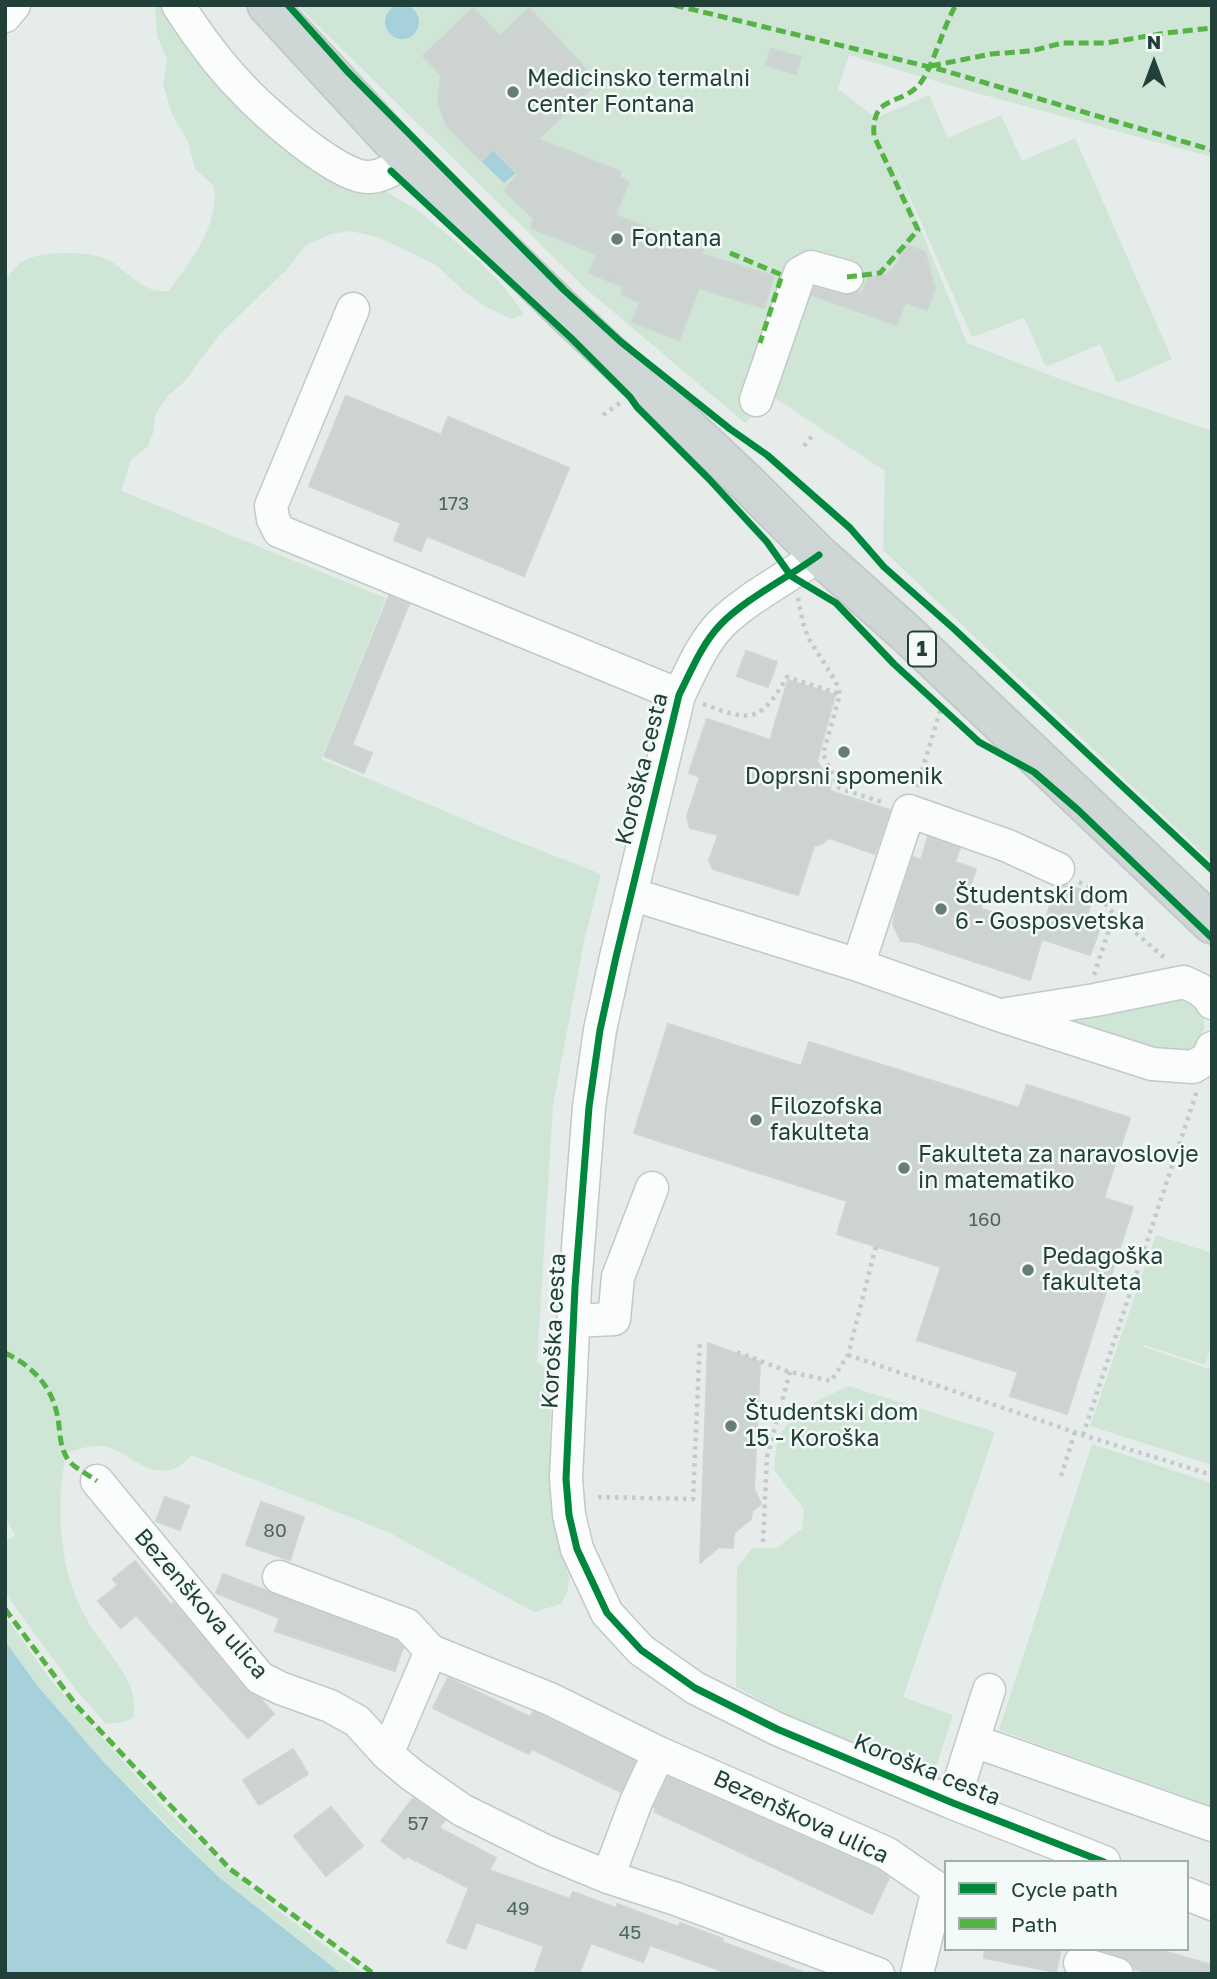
<!DOCTYPE html>
<meta charset="utf-8">
<style>
body{margin:0}
#map{position:relative;width:1217px;height:1979px;overflow:hidden;background:#e6ece9;font-family:"Golos Text",sans-serif}
canvas{display:block}
.frame{position:absolute;inset:0;border:7px solid #22403a;pointer-events:none}
.legend{position:absolute;left:944px;top:1860px;width:245px;height:91px;box-sizing:border-box;background:#f4faf7;border:2px solid #a0b0ab;margin:0;padding:9px 12px;list-style:none;font-size:21px;color:#22403a}
.legend li{display:flex;align-items:center;gap:14px;height:35px}
.legend b{width:35px;border:2px solid #a0b0ab}
.north{position:absolute;left:1119px;top:28px;width:70px;height:70px;-webkit-text-stroke:5px #f4faf7;paint-order:stroke;rotate:0deg;font-size:19px;font-weight:700;line-height:28px;text-align:center;color:#22403a}
.north::after{content:'';display:block;margin:auto;width:24px;height:32px;background:#22403a;clip-path:polygon(50% 0,100% 100%,50% 72%,0 100%)}
</style>
<div id="map">
<canvas width="1217" height="1979"></canvas>
<div class="frame"></div>
<ul class="legend">
<li><b style="height:9px;background:#00873e"></b>Cycle path</li>
<li><b style="height:9px;background:#55b346"></b>Path</li>
</ul>
<div class="north">N</div>
</div>
<script>
const c = document.querySelector('canvas').getContext('2d');
c.lineJoin = 'round';
function paint(path, color) { c.fillStyle = color; c.fill(path, 'evenodd'); }
function trace(path, color, width, dash) { c.strokeStyle = color; c.lineWidth = width; c.lineCap = dash ? 'butt' : 'round'; c.setLineDash(dash || []); c.stroke(path); }
function label(font, color, halo, rows, align = 'center') {
  c.font = font + ' "Golos Text",sans-serif'; c.lineWidth = 5; c.setLineDash([]); c.textBaseline = 'middle'; c.strokeStyle = halo; c.fillStyle = color; for (const [text, x, y, turn = 0] of rows) {
    c.save(); c.translate(x, y); c.rotate((+turn || 0) * Math.PI / 180); c.textAlign = isNaN(turn) ? turn : align; if (halo) c.strokeText(text, 0, 0); c.fillText(text, 0, 0); c.restore();
  }
}
const green = new Path2D(`
 M155,5H166L231,90L302,162L327,177L383,190L419,211L480,262L505,288L524,314L511,319L484,306L465,292L436,265L378,237L350,231L331,234L306,245L286,270L219,335L184,382L168,396L156,413L153,433L148,446L131,460L121,491L386,598L321,759L499,834L601,874L585,937L553,1105L537,1362L544,1367L551,1378L552,1389L550,1426L554,1488L550,1492L555,1528L569,1578L568,1590L561,1604L534,1612L390,1533L192,1455C187,1459 180,1467 174,1469C150,1477 131,1456 111,1448C97,1443 80,1448 67,1453C56,1492 59,1554 74,1592C79,1606 88,1623 97,1635C113,1660 140,1684 133,1717L125,1722L106,1724L76,1690L5,1593V1542L15,1535L5,1517V280C10,275 15,267 20,263C38,250 93,250 112,262C131,275 145,294 169,291C191,260 219,227 214,186L195,169L188,142L172,114L163,84L167,60L157,36Z
 M297,5H1212V157L962,89L849,55L838,89L876,118L929,95L948,138L1001,115L1022,161L1075,138L1172,359L1117,383L1100,344L1046,367L1024,318L972,337L891,155L967,343L1065,381L1212,431V862L883,550L885,471L772,396L745,423L585,288Z
 M1181,995C1186,999 1196,1004 1200,1010C1213,1029 1195,1049 1179,1057L1050,1017Z
 M1156,1235L1212,1253V1343L1205,1365L1145,1345L1144,1347L1212,1370V1465L1090,1426Z
 M848,1386L995,1432L903,1697L953,1715L932,1779L804,1723L736,1687L737,1567L753,1548H776L802,1529L804,1509L774,1470C775,1461 775,1450 778,1442C787,1412 822,1399 848,1386Z
 M1092,1444L1212,1483V1807L999,1730Z
 M5,1616L50,1679L170,1814L218,1860L272,1906L363,1974H342L339,1971L221,1879L100,1758L37,1685L5,1641Z`);
const water = new Path2D(`
 M385 22a17 17 0 1 1 34 0a17 17 0 1 1-34 0Z
 M493,149L516,173L504,183L481,161Z
 M5,1641L37,1685L100,1758L169,1829L221,1879L342,1974H5Z`);
const building = new Path2D(`
 M473,8L500,36L529,8L598,82L538,139L621,172L619,178L629,182L615,215L703,250L701,254L774,276L764,308L699,288L679,340L632,322L640,302L621,294L624,287L589,273L597,254L531,228L534,219L504,190L518,175L493,149L481,161L446,125L438,100L441,75L423,56Z
 M771,49L801,57L796,74L766,65Z
 M905,245L925,252L935,289L927,310L905,302L897,325L812,295L815,287L843,295L857,292L862,294L868,277L887,275L898,263Z
 M346,396L441,435L448,417L569,468L524,576L427,536L421,551L394,540L401,523L309,486Z
 M389,596L409,604L352,745L372,753L364,773L324,756Z
 M746,651L777,662L768,687L737,676Z
 M788,680L835,695L817,761L831,781L830,791L890,810L875,854L829,838L822,844L814,846L798,895L713,869L709,861L718,835L690,828L687,816L700,777L689,773L707,719L770,740Z
 M928,837L960,848L955,862L976,869L966,899L982,904L981,909L1043,927L1056,887L1066,885L1094,894L1087,916L1103,921L1090,955L1042,939L1030,980L915,942L901,941L893,924L896,909L913,857L921,860Z
 M668,1024L801,1066L809,1042L1019,1108L1027,1085L1130,1118L1104,1198L1133,1207L1067,1414L1010,1396L1018,1372L917,1340L941,1267L837,1234L847,1201L634,1133Z
 M708,1343L760,1362L754,1489L761,1504L752,1511L751,1519L734,1533L733,1548L719,1547L700,1563Z
 M165,1497L189,1506L180,1530L156,1521Z
 M261,1502L304,1517L290,1560L246,1545Z
 M135,1561L171,1605L173,1603L187,1618L246,1690L260,1698L274,1714L248,1738L136,1615L121,1628L98,1601L118,1585L113,1579Z
 M223,1574L396,1641L403,1647L395,1671L275,1631L280,1618L216,1593Z
 M448,1678L530,1717L533,1712L542,1716L635,1761L621,1792L532,1749L529,1754L433,1708Z
 M293,1749L308,1774L259,1805L243,1780Z
 M668,1777L877,1869L889,1878L872,1914L655,1812L656,1809L654,1807Z
 M413,1798L445,1820L439,1828L496,1858L489,1870L570,1899L573,1892L616,1908L617,1904L678,1927L680,1923L723,1939L722,1942L803,1972L802,1974H730L650,1945L643,1962L591,1943L579,1974H534L544,1946L476,1922L466,1949L447,1942L469,1888L407,1856L405,1859L381,1841Z
 M331,1807L363,1846L326,1876L294,1836Z
 M985,1949H1061L1056,1972L984,1958Z
 M1098,1949H1156L1212,1965V1974H1151L1135,1969L1130,1961L1123,1957Z`);
const path = new Path2D(`
 M603,415L620,403
 M804,446L812,436
 M798,598L803,623L809,639L836,682L840,694L823,754L839,788L885,803
 M703,704C751,722 760,723 787,677L840,694
 M917,787L941,708
 M1079,882L1095,892L1114,914L1167,960
 M1094,975L1114,914
 M737,1352L787,1371L831,1381L848,1355L876,1246
 M848,1355L1083,1435L1212,1475
 M1083,1435L1197,1091
 M1061,1476L1075,1432
 M598,1497L693,1499L700,1340
 M763,1542L767,1457L790,1372`);
const minor = new Path2D(`
 M178,5C196,33 217,62 240,86C262,110 339,180 370,177C385,176 397,167 408,158
 M5,16L14,5
 M353,309L271,506L273,519L279,531L679,695
 M756,400L800,273L811,267L847,277
 M819,555C789,577 745,599 720,625C702,644 691,671 679,695L616,957L600,1030L589,1107L575,1287L566,1479L569,1515L577,1549L607,1613L641,1650L695,1688L777,1729L953,1803L1104,1862
 M631,894L858,965L999,1015L1152,1064L1193,1067L1208,1058L1212,1048
 M858,965L909,811L1008,846L1058,869
 M1007,1014L1095,1000L1184,982L1199,989L1210,998L1212,1003
 M574,1321L614,1319L618,1277L652,1188
 M97,1481L260,1678L280,1688L330,1706L357,1721L387,1754L412,1775L462,1810L545,1851L608,1877L676,1899L878,1974
 M279,1577L407,1625L431,1651
 M974,1741L1212,1825
 M387,1754L431,1651L550,1699L659,1753L886,1853L938,1889
 M953,1803L989,1690
 M608,1877L636,1802L659,1753
 M1187,1894L1212,1904
 M1080,1963L1117,1974
 M917,1974L938,1889L946,1891`);
const major = new Path2D(`
 M267,5L408,158L564,311L747,483L819,555L907,634L1212,924`);
const quiet = new Path2D(`
 M674,5L942,70L1212,150
 M931,66L991,54L1031,51L1062,43H1106L1166,33L1212,28
 M730,253L782,275L760,343
 M847,277L880,273L918,230L874,136C871,95 898,106 918,86C932,71 943,26 956,5
 M5,1353C31,1365 51,1385 57,1414C61,1430 58,1448 70,1462C76,1469 89,1475 97,1481
 M5,1609L76,1705L230,1869L374,1974`);
const cycleway = new Path2D(`
 M288,5L347,71L564,290L621,342L730,429L767,455L850,528L884,567L953,628L1212,870
 M391,171L571,338L630,397L637,407L709,479L767,542L791,576L836,603L894,664L979,742L1034,772L1078,810L1212,938
 M819,555C789,577 745,599 720,625C702,644 691,671 679,695L616,957L600,1030L589,1107L575,1287L566,1479L569,1515L577,1549L607,1613L641,1650L695,1688L777,1729L953,1803L1104,1862`);
const markers = [
 [513,92,7,"#677c77"],
 [617,239,7,"#677c77"],
 [844,752,7,"#677c77"],
 [941,909,7,"#677c77"],
 [756,1120,7,"#677c77"],
 [904,1168,7,"#677c77"],
 [1028,1270,7,"#677c77"],
 [731,1426,7,"#677c77"]
];
const numberNames = [
 ["173",454,504],
 ["160",985,1220],
 ["80",275,1531],
 ["57",418,1824],
 ["49",518,1909],
 ["45",630,1933]
];
const shields = [
 [922,649,28]
];
const shieldNames = [
 ["1",922,649]
];
const poiNames = [
 ["Medicinsko termalni",527,79],
 ["center Fontana",527,105],
 ["Fontana",631,239],
 ["Doprsni spomenik",844,777,"center"],
 ["Študentski dom",955,896],
 ["6 - Gosposvetska",955,922],
 ["Filozofska",770,1107],
 ["fakulteta",770,1133],
 ["Fakulteta za naravoslovje",918,1155],
 ["in matematiko",918,1181],
 ["Pedagoška",1042,1257],
 ["fakulteta",1042,1283],
 ["Študentski dom",745,1413],
 ["15 - Koroška",745,1439]
];
const streetNames = [
 ["Koroška cesta",642,769,-76],
 ["Koroška cesta",554,1331,-87],
 ["Bezenškova ulica",201,1604,49],
 ["Koroška cesta",927,1770,22],
 ["Bezenškova ulica",801,1817,25]
];
paint(green, '#cfe5d6');
paint(water, '#a6d1db');
paint(building, '#cdd3d1');
trace(building, '#ced5d2', 2);
trace(minor, '#c3c9c6', 35);
trace(major, '#c2cac8', 42);
trace(path, '#c2cbc9', 4.5, [3.5, 5]);
trace(minor, '#fbfcfc', 32);
trace(major, '#ced7d5', 38);
trace(quiet, '#55b346', 5, [10, 5]);
trace(cycleway, '#00873e', 7);
for (const [x, y, r, color] of markers) { const dot = new Path2D(); dot.arc(x, y, r, 0, 2 * Math.PI); c.fillStyle = color; c.fill(dot); trace(dot, '#f4faf7', 2.5); }
label('19px', '#4e6660', null, numberNames);
for (const [x, y, w] of shields) { const box = new Path2D(); box.roundRect(x - w / 2, y - 17.5, w, 35, 5); c.fillStyle = '#f4faf7'; c.fill(box); trace(box, '#22403a', 2); }
label('bold 21px', '#22403a', null, shieldNames);
label('23px', '#22403a', '#f4faf7', poiNames, 'left');
label('23px', '#22403a', '#f4faf7', streetNames);
</script>
